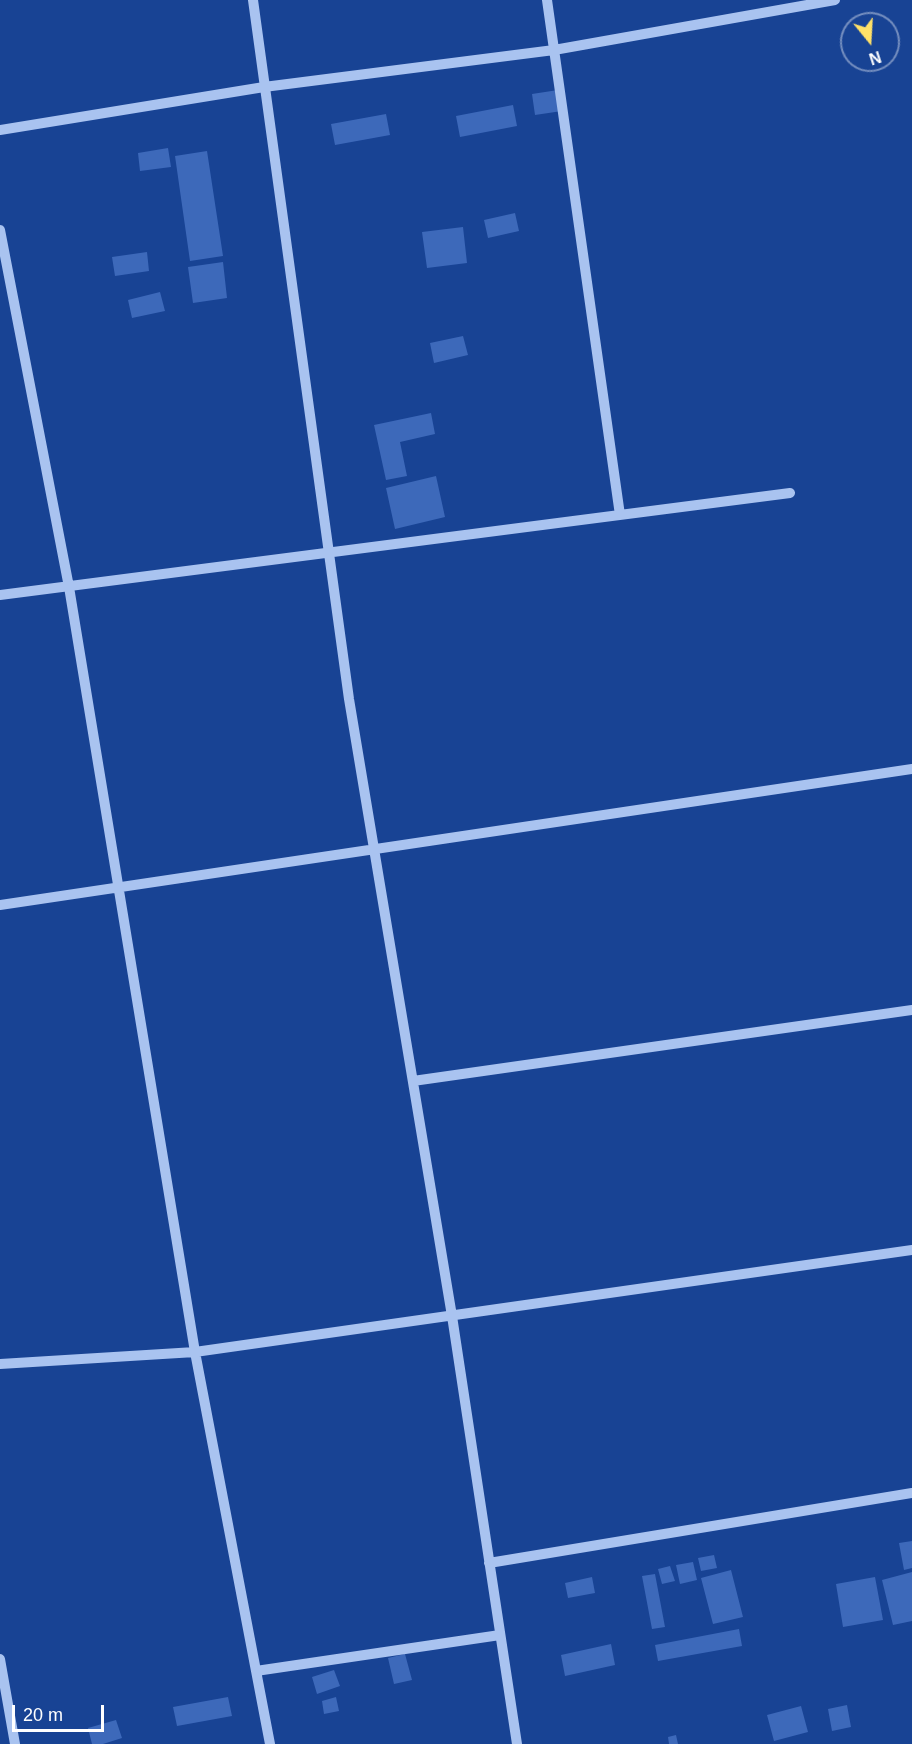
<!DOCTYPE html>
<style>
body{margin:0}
#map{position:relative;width:912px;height:1744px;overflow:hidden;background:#184394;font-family:Helvetica,sans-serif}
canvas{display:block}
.north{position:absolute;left:840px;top:12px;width:60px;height:60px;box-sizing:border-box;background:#184394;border:2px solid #748ebf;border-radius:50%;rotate:162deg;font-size:16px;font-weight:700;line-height:24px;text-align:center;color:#fff}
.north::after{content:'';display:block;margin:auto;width:21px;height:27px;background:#ffe168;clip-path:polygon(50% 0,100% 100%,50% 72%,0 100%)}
.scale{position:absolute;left:12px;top:1705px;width:92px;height:27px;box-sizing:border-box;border:3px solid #fff;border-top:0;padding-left:8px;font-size:18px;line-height:21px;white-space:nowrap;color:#fff;-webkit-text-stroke:4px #184394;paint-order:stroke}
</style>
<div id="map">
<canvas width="912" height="1744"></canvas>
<div class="north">N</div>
<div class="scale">20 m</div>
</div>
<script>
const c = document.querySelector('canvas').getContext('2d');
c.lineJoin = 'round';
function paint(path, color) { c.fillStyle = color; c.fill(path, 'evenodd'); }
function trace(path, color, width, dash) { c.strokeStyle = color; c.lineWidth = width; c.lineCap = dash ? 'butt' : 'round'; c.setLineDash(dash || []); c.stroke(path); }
const building = new Path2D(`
 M558,90L562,111L535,115L532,94Z
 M513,105L517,126L460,137L456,116Z
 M386,114L390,135L335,145L331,124Z
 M168,148L171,167L140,171L138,153Z
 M207,151L223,256L190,261L175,156Z
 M515,213L519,231L488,238L484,220Z
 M463,227L467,263L427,268L422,232Z
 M147,252L149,271L115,276L112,257Z
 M223,262L227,298L193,303L188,267Z
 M160,292L165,311L132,318L128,300Z
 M463,336L468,355L434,363L430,343Z
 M431,413L435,434L400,442L407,476L386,480L374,425Z
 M436,476L445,517L395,529L386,488Z
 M912,1541V1568L904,1570L899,1543Z
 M714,1555L717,1568L701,1571L698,1558Z
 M693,1562L697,1580L680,1584L676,1565Z
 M670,1566L675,1581L662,1584L658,1569Z
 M731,1570L743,1617L713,1624L701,1578Z
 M912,1572V1621L893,1625L882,1580Z
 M655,1574L665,1627L652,1629L642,1576Z
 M592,1577L595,1593L568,1598L565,1583Z
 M875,1577L883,1620L843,1627L836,1584Z
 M739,1629L742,1646L658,1661L655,1645Z
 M611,1644L615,1665L565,1676L561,1655Z
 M405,1654L412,1680L394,1684L388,1658Z
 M334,1670L340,1686L317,1694L312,1677Z
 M228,1697L232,1716L177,1726L173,1707Z
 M336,1697L339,1711L324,1714L322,1701Z
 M847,1705L851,1727L832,1731L828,1709Z
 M801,1706L808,1732L774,1741L767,1715Z
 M116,1720L122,1738L103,1744H92L88,1728Z
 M676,1735L678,1744H669L668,1737Z`);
const minor = new Path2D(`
 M253,0L349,699L452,1316L517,1744
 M547,0L620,515
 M0,130L264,87L554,50L835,0
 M0,230L69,587L195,1352L270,1744
 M0,595L790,493
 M0,905L912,769
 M413,1081L912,1010
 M0,1364L195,1352L912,1250
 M489,1563L912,1493
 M0,1659L15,1744
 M256,1671L500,1635`);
paint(building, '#3d69ba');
trace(minor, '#a9c3f0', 10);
</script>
